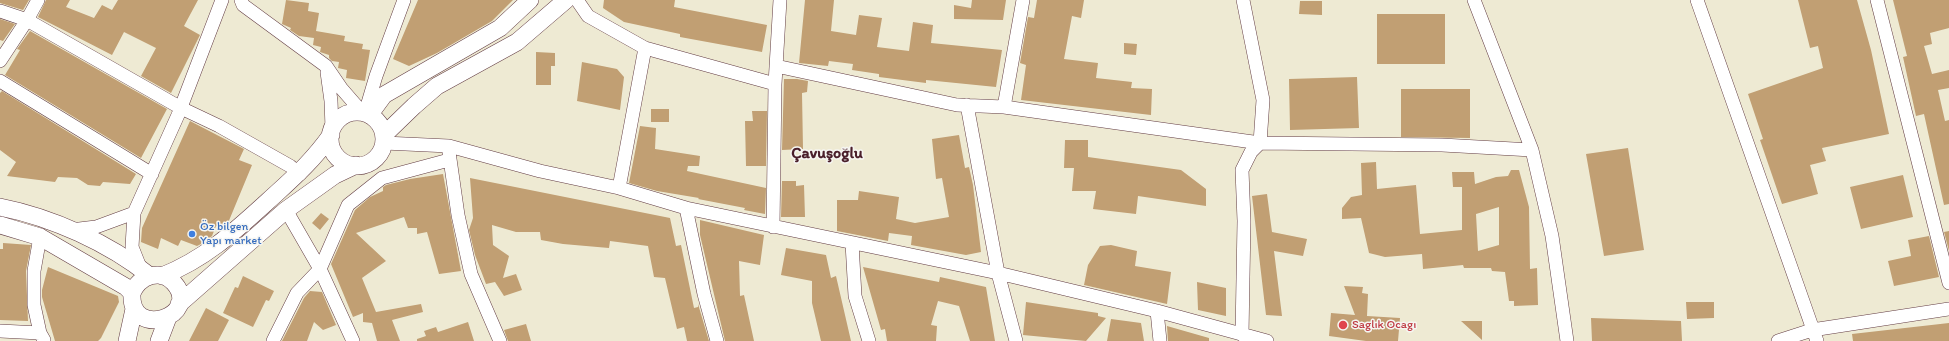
<!DOCTYPE html>
<meta charset="utf-8">
<style>
body{margin:0}
canvas{display:block;background:#eeead3}
</style>
<canvas width="1949" height="341"></canvas>
<script>
const c = document.querySelector('canvas').getContext('2d');
c.lineJoin = 'round';
function paint(path, color) { c.fillStyle = color; c.fill(path, 'evenodd'); }
function trace(path, color, width, dash) { c.strokeStyle = color; c.lineWidth = width; c.lineCap = dash ? 'butt' : 'round'; c.setLineDash(dash || []); c.stroke(path); }
function label(font, color, halo, rows, align = 'center') {
  c.font = font + ' Itim,sans-serif'; c.lineWidth = 3; c.setLineDash([]); c.textBaseline = 'middle'; c.strokeStyle = halo; c.fillStyle = color; for (const [text, x, y, turn = 0] of rows) {
    c.save(); c.translate(x, y); c.rotate((+turn || 0) * Math.PI / 180); c.textAlign = isNaN(turn) ? turn : align; if (halo) c.strokeText(text, 0, 0); c.fillText(text, 0, 0); c.restore();
  }
}
const building = new Path2D(`
 M0,0H29L23,10L0,3Z
 M46,0H70L66,7L94,18L102,5L112,10L118,0H198L184,26L200,35L171,93L141,76L156,48L124,32L112,55L38,17Z
 M286,0L309,3L308,11L319,13L316,31L345,36L344,41L363,44L362,49L370,50L365,81L346,78L347,70L338,68L339,62L332,61L329,58V55L320,52L321,47L313,45L314,38L299,36L290,30L291,28L282,24Z
 M418,0H513L492,21L437,53L409,66L393,59Z
 M604,0H675L674,7L767,25L762,52L680,37V34L624,22L603,8Z
 M805,0H834L831,31L856,35L859,15L882,18L877,47L909,51L913,22L933,25L931,43L1002,50L996,87L926,80V83L879,77V74L852,70L853,64L829,61L828,66L799,63Z
 M972,0H1006L1003,20L954,19V5L971,8Z
 M1037,0H1084L1081,18L1072,16L1064,59L1098,63L1096,78L1132,82L1131,88L1152,89L1151,115L1021,100L1026,65L1020,63L1028,17L1034,18Z
 M1798,0H1857L1871,50L1889,134L1822,148L1826,161L1810,165L1818,194L1782,204L1760,140L1763,139L1748,94L1823,68L1818,46L1810,48Z
 M1893,0H1949V28L1930,33L1932,44L1924,46L1932,74L1949,70V88L1938,90L1945,121L1949,120V204L1944,205L1924,114L1916,116L1903,57L1907,56Z
 M1300,1H1322V15L1299,14Z
 M1377,14H1445V64H1377Z
 M0,19L15,24L3,41L0,40Z
 M30,31L167,109L141,158L5,75L20,50L17,49Z
 M1124,43L1137,44L1136,55L1124,54Z
 M536,52L555,53V66H551V85H536Z
 M582,62L617,69L624,77L620,110L577,101Z
 M1357,77L1359,128L1290,130L1289,79Z
 M784,79H797L808,81L807,92L802,93L803,149L782,150Z
 M1401,89H1470V138L1401,137Z
 M2,91L136,174L130,184L103,182L100,186L88,185L77,178L58,177L55,182L7,176L16,162L0,150V93Z
 M651,109H669V122H651Z
 M752,111H767L766,166H746L745,121H753Z
 M190,121L244,149L239,160L252,165L228,223L222,228L216,226L212,236L208,239L204,237L201,244L197,246L181,240L178,246L161,238L158,249L141,242L142,228Z
 M640,126L656,128L655,149L700,156L699,166H688L687,171L766,188L765,214L744,210L745,208L698,199L699,198L657,191L629,183Z
 M959,135L965,168L969,167L973,185L981,252L966,255L911,245L912,236L889,233L888,241L837,231V200H858L859,191L899,197L896,219L915,223L949,217L942,178L936,179L932,139Z
 M1065,140H1088V157L1181,170L1206,189V206L1138,196L1136,214L1093,209L1096,191H1072L1074,168H1064Z
 M1628,148L1644,250L1604,256L1586,154Z
 M1376,162L1377,189L1416,185L1420,234L1462,230V187H1453L1452,172H1474L1475,184L1496,177L1508,176L1511,170H1519L1529,207L1530,269L1537,268L1538,305L1514,306V301H1509L1505,272L1492,271L1491,268H1464L1463,265L1423,269L1422,254L1385,257L1369,253L1361,218L1342,219V208L1351,197L1362,195L1361,163ZM1499,207V245L1478,251L1476,214Z
 M443,174L461,271L439,274L427,232L417,234V228H408L404,217L356,233L386,261L362,278L376,312L421,304L423,312L392,320L400,341H377L372,323L363,322V313L353,317L331,264L355,210L370,197L383,191V187L386,185L410,179Z
 M1903,175L1913,217L1861,229L1850,187Z
 M470,178L670,218L676,246L681,245L694,308L698,307V304L709,341H687L684,327L677,329L665,278L654,277L648,246L610,241L609,248L563,244L541,240L540,232H516L492,225L493,245L509,256L503,278L516,274L522,290L504,296L495,282L486,284L475,255L469,230L473,218Z
 M782,181H796V186L804,185L805,217H781Z
 M1267,194L1272,232L1307,239L1303,256L1274,251L1282,316L1266,315L1252,196Z
 M321,213L329,219L320,230L312,223Z
 M700,220L764,235L760,265L739,261L740,296L744,295L754,341H725L700,235Z
 M1949,231V251L1944,232Z
 M1929,236L1939,277L1894,286L1888,261L1911,256L1908,240Z
 M3,243L31,245L26,271L28,321L0,320V249H3Z
 M1111,245L1137,251L1135,266L1171,272L1167,304L1084,285L1088,265L1100,246Z
 M786,248L826,255L831,278L836,276L851,341H821L812,303V281L781,275Z
 M48,267L118,296L119,302L101,338L98,341H55L42,297V290Z
 M863,267L939,282L940,277L986,287L995,341H970L959,306L938,301L931,325L937,326L936,341H887L885,329L881,330Z
 M243,276L274,291L269,301L266,300L253,327L223,313L235,287L238,288Z
 M1197,282L1226,288V316L1198,310Z
 M1344,286L1363,287L1362,293L1368,294L1367,316L1400,318L1398,341H1366L1329,336L1331,313L1355,315Z
 M310,291L322,292L336,325L323,330L314,322L307,341H282L304,298Z
 M1026,302L1098,313V316L1106,318L1086,341L1023,335Z
 M1686,302H1714V318L1687,319Z
 M206,308L229,320L218,341H189Z
 M1591,318L1681,321L1682,341H1592Z
 M1111,319L1141,323L1144,341H1107Z
 M1461,321H1482V340Z
 M468,322L474,341H417V339L426,336L424,331L436,327L438,332Z
 M1949,323V341H1853L1852,334Z
 M526,324L531,341H508L504,330Z
 M1167,326L1209,338V341H1168Z`);
const minor = new Path2D(`
 M241,0L243,5L326,66L341,88L361,111
 M577,0L588,16L645,48L775,84
 M1474,0L1532,150L1552,236L1567,341
 M1697,0L1817,341
 M1877,0L1949,283
 M0,11L27,20L181,108L219,126L290,166L300,174
 M0,61L27,20L38,0
 M776,66L957,105L1004,107L1260,143L1442,145L1532,150
 M327,72L331,101L332,128
 M0,81L152,174
 M967,105L998,273L1016,341
 M1004,107L1023,0
 M365,113L376,76L404,0
 M384,143L449,146L540,171L619,188L686,208L998,273L1157,311L1267,341
 M449,152L458,215L471,274L500,341
 M619,188L645,48
 M686,208L704,294L717,341
 M286,210L320,269L353,341
 M773,227L775,84L780,0
 M71,230L96,227L134,213
 M40,237L34,271V305L40,333
 M852,243L855,296L869,341
 M140,267L132,247L134,213L178,115L222,0
 M1157,311L1160,341
 M0,331L40,333L44,340
 M1242,335L1244,221L1242,170L1251,152L1260,143L1263,100L1243,0
 M273,341L297,293L320,269L348,205L382,178L449,160
 M1778,341L1812,330L1949,309`);
const major = new Path2D(`
 M330 139a27 27 0 1 1 54 0a27 27 0 1 1-54 0Z
 M370,114L384,95L500,28L530,0
 M384,135L414,106L437,86L517,42L566,0
 M0,207C51,217 109,243 150,276
 M0,225L40,237L126,287L132,293C129,341 203,316 174,283C160,267 139,277 132,293
 M162,276C205,259 234,232 268,201C292,179 312,162 331,135
 M179,304L286,210L335,175L356,165
 M127,341L134,309
 M159,341L167,320`);
const markers = [
 [192,234,4,"#3f7fe0"],
 [1343,325,5,"#e0444e"]
];
const shopNames = [
 ["Öz bilgen",200,227],
 ["Yapı market",200,241]
];
const healthNames = [
 ["Saglık Ocagı",1352,325]
];
const districtNames = [
 ["Çavuşoğlu",827,154]
];
paint(building, '#c19f73');
trace(minor, '#633d44', 14);
trace(major, '#633d44', 18);
trace(minor, '#fff', 13);
trace(major, '#fff', 17);
for (const [x, y, r, color] of markers) { const dot = new Path2D(); dot.arc(x, y, r, 0, 2 * Math.PI); c.fillStyle = color; c.fill(dot); trace(dot, '#f6f6f2', 1.5); }
label('12px', '#366cbe', '#f6f6f2', shopNames, 'left');
label('12px', '#be3a42', '#f6f6f2', healthNames, 'left');
label('bold 16px', '#4a1f2b', '#f6f6f2', districtNames);
</script>
